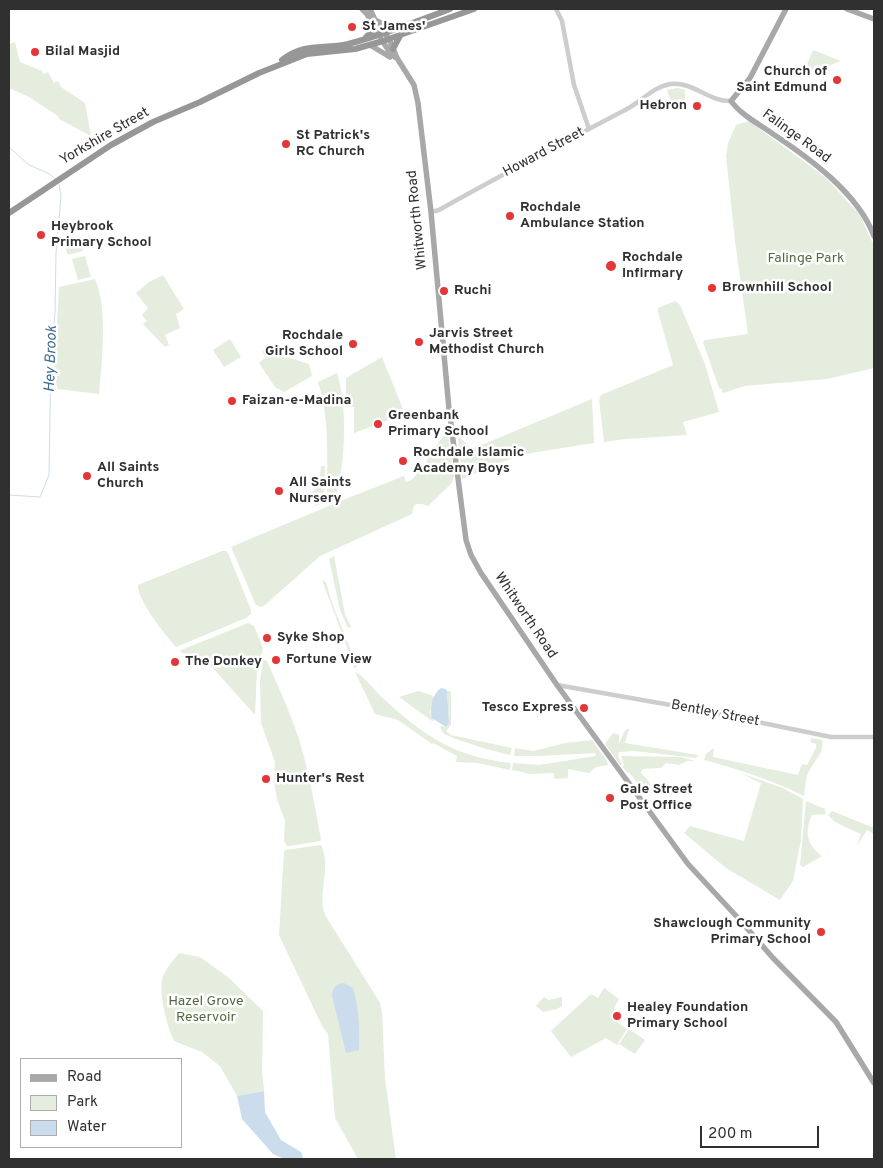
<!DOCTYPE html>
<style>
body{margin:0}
#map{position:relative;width:883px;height:1168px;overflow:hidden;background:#fff;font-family:Overpass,sans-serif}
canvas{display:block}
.frame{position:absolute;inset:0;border:10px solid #303030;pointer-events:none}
.legend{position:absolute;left:20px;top:1058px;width:162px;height:90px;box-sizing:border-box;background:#fff;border:1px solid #acacac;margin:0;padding:6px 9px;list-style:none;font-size:15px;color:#303030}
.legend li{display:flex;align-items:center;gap:10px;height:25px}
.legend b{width:25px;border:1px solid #acacac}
.scale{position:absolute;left:700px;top:1126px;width:119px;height:22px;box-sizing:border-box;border:2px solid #303030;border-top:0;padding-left:6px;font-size:15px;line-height:18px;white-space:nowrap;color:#303030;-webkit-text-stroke:4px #fff;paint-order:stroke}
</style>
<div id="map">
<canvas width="883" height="1168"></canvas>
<div class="frame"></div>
<ul class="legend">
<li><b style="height:6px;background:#a8a8a8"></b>Road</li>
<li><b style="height:14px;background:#e5edde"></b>Park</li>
<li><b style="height:14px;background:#cbddec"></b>Water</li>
</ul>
<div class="scale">200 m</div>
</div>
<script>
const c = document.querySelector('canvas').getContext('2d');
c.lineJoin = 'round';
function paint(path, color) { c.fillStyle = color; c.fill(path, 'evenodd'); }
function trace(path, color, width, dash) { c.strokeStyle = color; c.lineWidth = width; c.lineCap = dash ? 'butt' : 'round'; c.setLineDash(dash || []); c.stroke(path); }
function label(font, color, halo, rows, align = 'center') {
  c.font = font + ' Overpass,sans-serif'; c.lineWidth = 5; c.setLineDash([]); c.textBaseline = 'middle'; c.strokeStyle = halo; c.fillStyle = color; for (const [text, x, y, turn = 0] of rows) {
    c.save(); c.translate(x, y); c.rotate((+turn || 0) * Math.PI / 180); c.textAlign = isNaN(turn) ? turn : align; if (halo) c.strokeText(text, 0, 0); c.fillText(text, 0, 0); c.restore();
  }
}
const green = new Path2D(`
 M15,42L20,62L42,71L43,74L48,72L54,83L58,81L61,87L85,103L91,136L59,119L58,116L29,97L9,88V44Z
 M813,50L841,61L815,71L806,67Z
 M678,88L685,90V104L671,102L667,90Z
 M749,121L826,178L860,215L874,246V368L827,379L744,386L724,393L722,392V389L719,388L703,342L705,340L748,334L735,241L726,156L728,143L736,125Z
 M78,236L83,251L68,255L64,244L70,238Z
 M85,256L91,277L78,280L72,259Z
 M163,275L184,309L176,314L180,328L165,335L169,345L165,347L143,324L147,321L142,315L148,308L136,293L149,282Z
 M95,279C108,308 102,361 99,394L58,389L54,380L59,287Z
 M675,301L680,305L705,364L719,412L683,422L687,435L625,439L604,442L599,400L601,395L673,365L658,312V308Z
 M230,339L241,357L224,367L213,350Z
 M275,344L280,355L309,364L312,376L284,392L275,387L259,363L265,358L262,351Z
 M382,357L405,414L354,433V407H346V378Z
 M337,373C348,408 345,462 336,497L327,501C327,463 330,418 318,382Z
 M592,399L594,443L531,453L505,461L462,479L458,436L472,449Z
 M445,434L447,435L449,441L454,476L451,484L428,506L422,504H416L413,508L412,514L320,556L265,605L261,607L256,605L231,547L343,500L404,476L406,482C417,479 414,473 424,469L429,455Z
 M321,466H325L324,503L315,506L313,501L306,495C321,489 319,481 321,466Z
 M222,551H226L228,553L251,610V614L246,618L176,647C166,636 137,600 138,585Z
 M334,556L345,614L351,627L348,628L340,610L329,559Z
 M322,580L326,582L332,603L357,666L355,669Z
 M248,623L254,626L263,648L257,670L255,715L212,667L179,651Z
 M265,660L267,661C278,686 290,712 299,739C309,772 315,806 321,840L320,841L290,846H287L284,841L285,821L277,799L274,781L275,762L261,723L260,680L263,662Z
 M355,672C361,673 379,695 385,700C425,737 456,757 511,763L510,770L478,763L456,762L457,756L433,743L432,744L398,720L375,714Z
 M418,691L431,695L434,697L430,712L434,720L432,721L399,697Z
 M447,691H451V725L446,731L451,735L512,748L510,755L483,748L456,739L444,734L440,727L442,726L446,727L449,723Z
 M627,729H629L625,743L698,755L697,758L634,751L619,752V751L618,755L622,765H620L605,744L613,733L619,735V744L624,732Z
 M811,738L822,740C825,755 811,763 807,776C805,782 805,789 804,796C772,780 739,769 704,760L706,754L714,748L713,757L798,775L802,764L807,765L816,748V744L810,742Z
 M592,740L607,761L608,765L596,767L589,773L568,769V778L554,779V773L531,774L512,770L513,763L539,765L596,756L595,753L539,756H514L515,748L533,751L565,743Z
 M621,756L681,757L695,761H687L679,765L666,763L661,768L642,769L641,773L649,782L652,790L646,794L642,791L633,777L622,767L624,765Z
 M740,773L783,788L803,799L801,840L793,881L780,900L726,868L684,833L690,826L744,841L761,783Z
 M806,801L825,809L826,814L812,815C804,832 807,845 822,856L803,867L800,865Z
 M832,811L874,828V834L867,830L857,846L861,834L843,826L834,821L828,815Z
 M321,845C332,868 317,892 325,915L372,990L380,1003L382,1012L385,1079L396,1159H358L335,1118L328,1034L322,1026L279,935L284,852L285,850Z
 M179,953L200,957L229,978L263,1011L262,1072L264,1091L237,1096L220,1066L202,1052L174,1041C167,1025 159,998 162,980C164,970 173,961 179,953Z
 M604,988L619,999L614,1008L617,1022L627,1029L617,1045L606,1038L571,1057L551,1031L591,994L598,998Z
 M544,997L549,1000L562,997V1006L557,1009L543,1012L536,1006Z
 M629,1029L645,1040L635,1054L619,1044Z`);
const water = new Path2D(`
 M441,688L446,689L447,691L449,723L446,727L432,718C429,708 433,693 441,688Z
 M344,983L353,988C359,1009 360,1028 359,1050L346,1053L332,996C332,988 336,984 344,983Z
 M264,1091L265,1112L281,1140L301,1152L303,1157L301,1159H284L273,1154L242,1119L237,1096Z`);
const stream = new Path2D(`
 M9,147L29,165L50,174L55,179
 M9,495L40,497L49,475L51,352L55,313L56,253L61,197L59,184`);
const minor = new Path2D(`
 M556,9L562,21L574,85L589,129
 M431,212L439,210C501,175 564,142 627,109C642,101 653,87 670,84C693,81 709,102 731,101
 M557,685L699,710L831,737H874`);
const major = new Path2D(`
 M362,9L367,14L377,31
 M370,9L375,20L389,39L397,58L414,85L418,103L431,212L449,409L466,540L471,555L481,573L557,685L688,864L739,919L773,958L836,1022L874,1083
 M786,9L750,78L731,101C741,115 759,124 773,134C809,158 858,193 874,236
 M847,9L874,19
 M377,21L386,26L399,28
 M381,39L389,51L395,57
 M370,45L390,57`);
const highway = new Path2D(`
 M366,37L375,28
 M393,49L401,34
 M282,60C306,42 322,50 348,44C383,35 416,22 450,9
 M9,213L111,145L153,122L200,102L259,73L307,54L355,49L383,41L474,9`);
const markers = [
 [352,27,5,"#e33638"],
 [35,52,5,"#e33638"],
 [837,80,5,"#e33638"],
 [697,106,5,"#e33638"],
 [286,144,5,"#e33638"],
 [510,216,5,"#e33638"],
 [41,235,5,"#e33638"],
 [611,266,6,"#e33638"],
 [712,288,5,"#e33638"],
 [444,291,5,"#e33638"],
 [419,342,5,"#e33638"],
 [353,344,5,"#e33638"],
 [232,401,5,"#e33638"],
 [378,424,5,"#e33638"],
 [403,461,5,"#e33638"],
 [87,476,5,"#e33638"],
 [279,491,5,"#e33638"],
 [267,638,5,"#e33638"],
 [276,660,5,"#e33638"],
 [175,662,5,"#e33638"],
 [584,708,5,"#e33638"],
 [266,779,5,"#e33638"],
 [610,798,5,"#e33638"],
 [821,932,5,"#e33638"],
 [617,1016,5,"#e33638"]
];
const poiNames = [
 ["St James'",362,27],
 ["Bilal Masjid",45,52],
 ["Church of",827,72,"right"],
 ["Saint Edmund",827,88,"right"],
 ["Hebron",687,106,"right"],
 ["St Patrick's",296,136],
 ["RC Church",296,152],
 ["Rochdale",520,208],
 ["Ambulance Station",520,224],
 ["Heybrook",51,227],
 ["Primary School",51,243],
 ["Rochdale",622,258],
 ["Infirmary",622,274],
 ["Brownhill School",722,288],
 ["Ruchi",454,291],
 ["Jarvis Street",429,334],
 ["Methodist Church",429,350],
 ["Rochdale",343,336,"right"],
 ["Girls School",343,352,"right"],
 ["Faizan-e-Madina",242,401],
 ["Greenbank",388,416],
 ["Primary School",388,432],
 ["Rochdale Islamic",413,453],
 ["Academy Boys",413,469],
 ["All Saints",97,468],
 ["Church",97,484],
 ["All Saints",289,483],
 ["Nursery",289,499],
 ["Syke Shop",277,638],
 ["Fortune View",286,660],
 ["The Donkey",185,662],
 ["Tesco Express",574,708,"right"],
 ["Hunter's Rest",276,779],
 ["Gale Street",620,790],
 ["Post Office",620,806],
 ["Shawclough Community",811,924,"right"],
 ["Primary School",811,940,"right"],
 ["Healey Foundation",627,1008],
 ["Primary School",627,1024]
];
const streetNames = [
 ["Yorkshire Street",105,137,-30],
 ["Falinge Road",796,137,36],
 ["Howard Street",544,153,-28],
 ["Whitworth Road",418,220,-96],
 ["Whitworth Road",525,616,56],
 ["Bentley Street",715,714,11]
];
const parkNames = [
 ["Falinge Park",806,259],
 ["Hazel Grove",206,1002],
 ["Reservoir",206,1018]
];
const waterNames = [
 ["Hey Brook",52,359,-88]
];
paint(green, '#e5edde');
paint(water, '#cbddec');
trace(stream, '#cbddec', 1);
trace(minor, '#cdcdcd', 4.5);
trace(major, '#a8a8a8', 5.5);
trace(highway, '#979797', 6);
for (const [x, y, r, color] of markers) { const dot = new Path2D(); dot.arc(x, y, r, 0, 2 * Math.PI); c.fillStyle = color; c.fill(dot); trace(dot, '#fff', 2); }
label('bold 14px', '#303030', '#fff', poiNames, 'left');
label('14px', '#303030', '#fff', streetNames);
label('14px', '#506b3e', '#fff', parkNames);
label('italic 15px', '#3f6c91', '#fff', waterNames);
</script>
